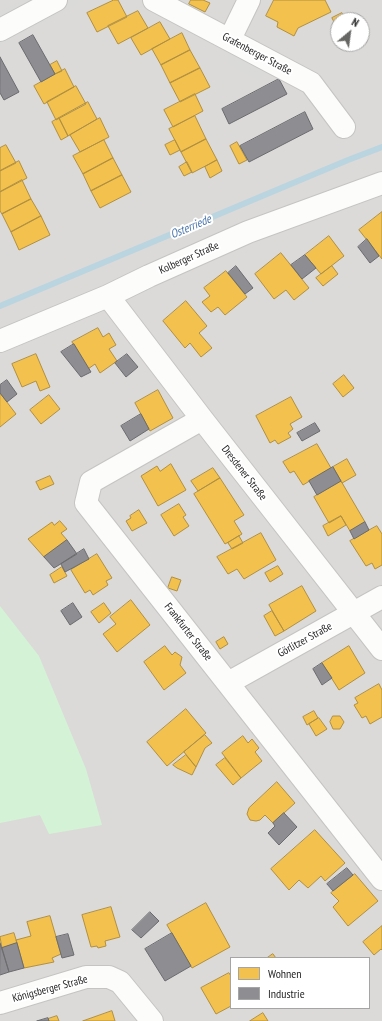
<!DOCTYPE html>
<meta charset="utf-8">
<style>
body{margin:0}
#map{position:relative;width:382px;height:1021px;overflow:hidden;background:#ecebe7;font-family:"PT Sans Narrow",sans-serif}
canvas{display:block}
.legend{position:absolute;left:230px;top:957px;width:140px;height:52px;box-sizing:border-box;background:#fff;border:1px solid #a5a5a5;margin:0;padding:5px 7px;list-style:none;font-size:12px;color:#1e1e1e}
.legend li{display:flex;align-items:center;gap:8px;height:20px}
.legend b{width:20px;border:1px solid #a5a5a5}
.north{position:absolute;left:330px;top:12px;width:40px;height:40px;box-sizing:border-box;background:#fff;border:1px solid #a5a5a5;border-radius:50%;rotate:29deg;font-size:11px;font-weight:700;line-height:16px;text-align:center;color:#1e1e1e}
.north::after{content:'';display:block;margin:auto;width:14px;height:18px;background:#666664;clip-path:polygon(50% 0,100% 100%,50% 72%,0 100%)}
</style>
<div id="map">
<canvas width="382" height="1021"></canvas>
<ul class="legend">
<li><b style="height:11px;background:#f2c14e"></b>Wohnen</li>
<li><b style="height:11px;background:#8d8d92"></b>Industrie</li>
</ul>
<div class="north">N</div>
</div>
<script>
const c = document.querySelector('canvas').getContext('2d');
c.lineJoin = 'round';
function paint(path, color) { c.fillStyle = color; c.fill(path, 'evenodd'); }
function trace(path, color, width, dash) { c.strokeStyle = color; c.lineWidth = width; c.lineCap = dash ? 'butt' : 'round'; c.setLineDash(dash || []); c.stroke(path); }
function label(font, color, halo, rows, align = 'center') {
  c.font = font + ' "PT Sans Narrow",sans-serif'; c.lineWidth = 4; c.setLineDash([]); c.textBaseline = 'middle'; c.strokeStyle = halo; c.fillStyle = color; for (const [text, x, y, turn = 0] of rows) {
    c.save(); c.translate(x, y); c.rotate((+turn || 0) * Math.PI / 180); c.textAlign = isNaN(turn) ? turn : align; if (halo) c.strokeText(text, 0, 0); c.fillText(text, 0, 0); c.restore();
  }
}
const residential = new Path2D(`
 M0,0H382V1021H0ZM338,20H362V44H338ZM231,958H369V1008H231Z`);
const religious = new Path2D(`
 M24,0H37L0,19V12Z
 M73,0H85L0,45V38Z
 M227,46L275,70L257,80L229,66Z`);
const park = new Path2D(`
 M0,606L39,656L86,769L102,825L49,834L40,815L0,823Z`);
const homes = new Path2D(`
 M114,0H118L127,17L97,32L87,13Z
 M191,0H203L210,3L205,12L189,4Z
 M274,0H325L331,12L298,28L294,36L277,27L278,22L266,16Z
 M138,11L148,28L118,44L108,26Z
 M342,13L345,20H338V30L332,18Z
 M160,22L170,39L141,55L131,38Z
 M182,33L190,50L161,65L152,49Z
 M190,50L200,68L170,83L161,65Z
 M57,61L62,71L55,74L50,65Z
 M200,68L210,87L180,102L170,83Z
 M65,69L74,87L44,104L34,86Z
 M76,86L86,104L56,120L47,102Z
 M195,94L203,111L173,127L164,110Z
 M88,102L97,119L68,136L59,118Z
 M195,116L206,139L181,152L169,129Z
 M59,118L68,136L61,140L52,122Z
 M100,118L109,137L80,152L70,135Z
 M206,139L217,160L192,173L181,152Z
 M104,140L113,158L83,174L73,156Z
 M175,140L180,150L170,155L165,145Z
 M237,142L247,160L239,164L230,146Z
 M6,145L16,163L0,171V148Z
 M113,158L122,175L91,191L83,174Z
 M217,160L222,171L210,178L205,167Z
 M19,161L27,178L0,192V171Z
 M187,162L192,172L184,176L179,167Z
 M122,175L131,192L100,208L91,191Z
 M22,180L31,199L2,214L0,211V192Z
 M31,199L41,216L11,232L2,214Z
 M382,212V259L359,230Z
 M41,216L50,235L19,250L11,232Z
 M329,236L344,256L321,274L305,255Z
 M281,253L309,288L294,300L286,290L274,299L255,274Z
 M332,266L338,274L323,286L316,278Z
 M226,271L247,297L225,315L218,307L211,312L202,302L210,296L204,288Z
 M186,301L207,326L199,333L212,348L201,357L190,343L185,348L163,321Z
 M98,328L103,337L109,333L116,345L109,349L117,361L100,373L95,364L88,369L72,342Z
 M36,354L50,387L40,391L36,381L22,387L12,364Z
 M344,375L354,388L343,397L333,384Z
 M158,390L173,418L150,431L135,403Z
 M0,393L16,414L0,427Z
 M49,395L60,409L41,424L30,410Z
 M291,397L302,417L290,424L293,429L288,433L291,437L278,444L275,440L270,443L256,416Z
 M317,444L331,468L303,485L294,471L290,473L283,462Z
 M347,459L356,475L342,483L333,467Z
 M171,464L186,490L158,506L141,476L157,466L160,471Z
 M213,468L220,478L198,491L191,481Z
 M50,476L54,484L40,490L36,482Z
 M220,478L244,515L234,521L242,534L225,544L194,494Z
 M341,481L365,522L350,531L341,516L329,523L314,497Z
 M179,504L186,515L183,517L189,526L174,536L161,515Z
 M139,510L147,523L132,531L126,521L131,518L130,516Z
 M341,516L346,525L328,536L323,526Z
 M60,521L67,529L61,533L67,540L44,557L28,539L52,522L54,525Z
 M377,526L382,534V565L375,569L372,563L366,566L350,541Z
 M261,533L276,560L244,579L237,569L228,574L217,557Z
 M239,536L243,543L232,549L228,543Z
 M97,554L112,578L106,581L108,585L93,595L90,590L85,593L71,570Z
 M278,566L283,574L270,582L265,573Z
 M62,567L67,576L54,583L50,575Z
 M172,577L181,580L177,591L168,588Z
 M302,586L316,611L284,631L269,605Z
 M131,600L150,625L117,652L103,634L116,624L110,617Z
 M104,603L111,613L99,623L91,612Z
 M272,611L284,631L275,636L264,616Z
 M224,637L228,644L220,649L216,642Z
 M165,646L172,655L175,652L182,657L180,665L186,673L164,690L144,662Z
 M349,646L365,673L339,690L322,663Z
 M379,684L382,690V717L370,724L366,716L362,718L354,705L358,703L355,698Z
 M186,709L206,733L167,766L147,742Z
 M314,711L318,718L307,725L303,717Z
 M333,716H340L344,722L340,729H333L330,722Z
 M319,718L327,729L316,736L309,724Z
 M205,735L212,743L205,748L196,767L184,752Z
 M243,736L248,743L252,739L259,748L255,752L262,761L241,778L222,753Z
 M186,755L196,767L192,775L177,768L173,765Z
 M225,758L241,778L233,785L216,765Z
 M277,782L295,803L273,823L265,815L260,820L256,821L250,820L247,814L249,808Z
 M315,830L345,863L325,881L321,876L308,888L299,880L289,890L271,869Z
 M355,874L378,901L348,926L333,907L339,901L331,893Z
 M206,903L230,947L192,968L167,925Z
 M111,907L120,937L105,941L106,946L98,948L97,946L91,947L82,915Z
 M50,916L61,954L52,958L54,962L24,968L16,940L31,936L27,922Z
 M382,926V950L381,949L374,955L363,942Z
 M14,933L17,943L2,948L0,937Z
 M273,954L276,958H267Z
 M229,973L231,976V1006L216,1014L201,988Z
 M112,1011L115,1021H83Z
 M263,1013L268,1021H250Z
 M57,1016L59,1021H49L48,1019Z`);
const industry = new Path2D(`
 M33,35L55,74L41,82L19,43Z
 M0,57L19,92L4,100L0,93Z
 M279,79L287,94L229,124L222,109Z
 M305,112L313,129L249,162L240,146Z
 M367,239L379,256L370,263L358,247Z
 M305,255L316,268L302,279L291,265Z
 M236,266L253,288L245,294L228,273Z
 M74,344L91,372L81,377L61,352Z
 M127,354L138,367L126,377L115,363Z
 M7,380L17,394L7,402L0,393V385Z
 M141,414L149,429L130,441L121,426Z
 M315,423L320,431L302,441L297,433Z
 M333,467L341,481L317,495L309,481Z
 M365,522L369,530L354,539L350,531Z
 M67,540L77,554L54,568L44,557Z
 M84,549L89,559L65,572L61,564Z
 M73,603L82,617L70,625L61,611Z
 M322,663L332,678L322,685L313,669Z
 M284,813L297,827L279,845L268,833L275,826L273,823Z
 M347,868L353,875L333,891L327,884Z
 M150,912L159,921L141,938L132,930Z
 M172,933L191,966L165,981L145,949Z
 M68,934L74,955L62,958L56,937Z
 M0,943L9,972L0,975Z
 M17,943L24,968L9,972L2,948Z
 M48,1018L49,1021H37Z`);
const stream = new Path2D(`
 M0,306L348,160L382,147`);
const minor = new Path2D(`
 M154,0L311,83L344,127
 M0,30L56,0
 M230,39L249,0
 M108,296L202,419L382,649
 M0,341L108,296L149,276L248,232L382,183
 M202,419L91,482L86,503L382,879
 M228,683L382,597
 M0,1003L86,977H109L120,982L152,1021`);
const streetNames = [
 ["Grafenberger Straße",257,54,28],
 ["Kolberger Straße",189,258,-24],
 ["Dresdener Straße",244,473,52],
 ["Frankfurter Straße",188,632,52],
 ["Görlitzer Straße",305,640,-29],
 ["Königsberger Straße",50,989,-15]
];
const waterNames = [
 ["Osterriede",191,227,-23]
];
paint(residential, '#dbdad8');
paint(religious, '#dadad8');
paint(park, '#d4f3d6');
paint(homes, '#f2c14e');
trace(homes, '#b29040', 1);
paint(industry, '#8d8d92');
trace(industry, '#6c6c6f', 1);
trace(stream, '#bad5df', 6);
trace(minor, '#c5c4c3', 24);
trace(minor, '#fcfcfb', 22);
label('11px', '#1e1e1e', '#fff', streetNames);
label('italic 12px', '#4b76ad', '#fff', waterNames);
</script>
